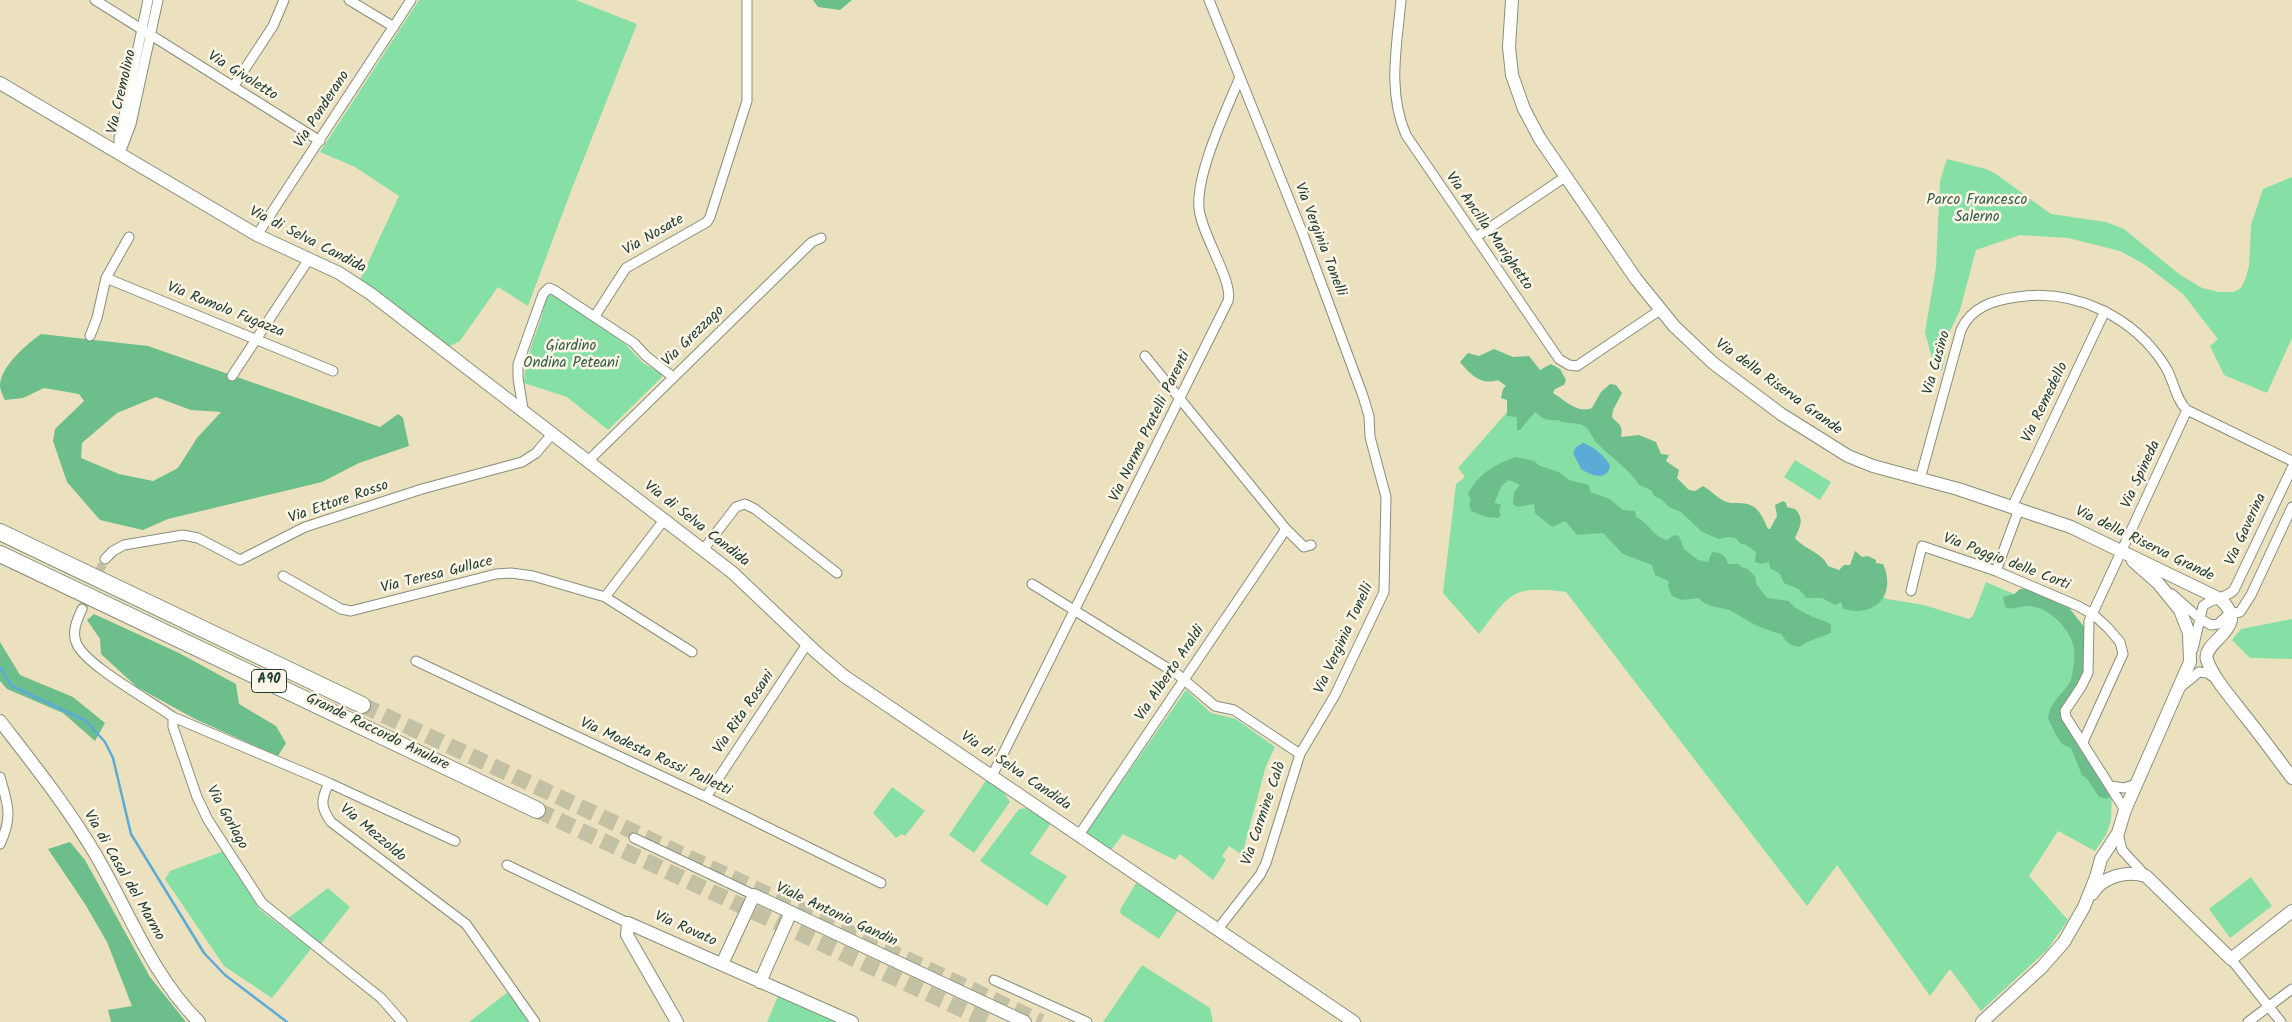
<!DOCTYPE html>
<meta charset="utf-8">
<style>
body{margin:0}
canvas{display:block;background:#ece1bf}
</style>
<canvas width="2292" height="1022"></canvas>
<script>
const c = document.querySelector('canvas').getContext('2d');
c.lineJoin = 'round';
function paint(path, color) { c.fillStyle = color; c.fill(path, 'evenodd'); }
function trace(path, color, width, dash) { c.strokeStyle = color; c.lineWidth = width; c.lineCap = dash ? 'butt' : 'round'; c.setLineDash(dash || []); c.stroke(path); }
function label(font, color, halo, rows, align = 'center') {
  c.font = font + ' Kalam,sans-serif'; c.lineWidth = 5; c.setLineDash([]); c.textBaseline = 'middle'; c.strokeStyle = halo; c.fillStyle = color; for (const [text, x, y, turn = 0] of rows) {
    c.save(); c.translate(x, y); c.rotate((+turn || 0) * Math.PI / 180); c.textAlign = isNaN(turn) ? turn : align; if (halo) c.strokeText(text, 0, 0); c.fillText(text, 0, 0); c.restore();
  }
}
const green = new Path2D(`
 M419,0H576L637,24L569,196L528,306L498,287L460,341L448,347L360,280L399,196L355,167L320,152Z
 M1947,159L1986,169L1996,174L2051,214L2106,222L2124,229L2179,274L2202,288L2219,292H2234L2241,288L2245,280L2249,266L2251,225L2263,189L2292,177V338L2267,393L2224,375L2210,346L2218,339L2183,294L2144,264L2120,251L2068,238L2020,235L1976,250L1960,310L1950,331L1942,371L1935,369L1925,332L1936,267L1940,181Z
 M552,294L625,344L643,363L662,374V377L608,430L567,397L524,383C524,353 542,327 546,297Z
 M1522,374L1609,444L1771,544L1887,599L1924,605L1969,619L1973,616L1986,582L2014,594L2020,589H2030L2066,604L2084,627L2082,690L2079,698L2064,710L2112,794L2111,820L2106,835L2095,851L2058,831L2029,876L2068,920L2047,950L1981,1011L1950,969L1930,996L1837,865L1807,906L1566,592C1511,585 1511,593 1479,634L1443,593L1456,484L1465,477L1458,468L1508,411Z
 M1795,460L1831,482L1820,500L1784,477Z
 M2292,619V659L2250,658L2232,640L2241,629Z
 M1186,690L1211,713L1236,719L1275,747L1266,766L1242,855L1229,846L1222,856L1226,860L1213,880L1180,854L1175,860L1123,834L1111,850L1086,833Z
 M987,779L1000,787L1010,802L974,853L949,835Z
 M892,787L925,811L905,836L902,834L896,838L873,813Z
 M1028,808L1051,823L1030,854L1067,876L1047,906L980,861L1019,809Z
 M224,851L259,909L311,949L272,998L224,966L165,879L170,871Z
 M2251,877L2272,906L2230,938L2209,909Z
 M1136,883L1178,910L1159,939L1121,914L1120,910Z
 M328,888L350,907L320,945L287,919Z
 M1142,965L1210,1008L1213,1022H1103Z
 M508,992L529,1022H469Z
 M778,996L838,1022H767Z`);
const forest = new Path2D(`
 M813,0H852L840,10L818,7Z
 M41,334L148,346L380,427L398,414L403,418L409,446L359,463L322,482L168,519L143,530L100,520L67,482L53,441L55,429L84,401L79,394L44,388L23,398L5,400C3,396 0,390 0,385C1,366 27,344 41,334ZM156,397L191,410L221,412L197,438L178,468L153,481L119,474L81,458L82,443L117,413Z
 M1494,349L1513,357L1529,356L1540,370L1551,364L1560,369L1566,380L1564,385L1555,389L1553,393C1565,400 1577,414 1592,408L1601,392L1610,384L1616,385L1622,393L1613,410L1612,417C1617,424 1624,424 1621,437L1639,435L1656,442L1661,454L1669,455L1666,461L1679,470L1677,478L1689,490L1695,491L1703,486C1712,491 1717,498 1726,502C1730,503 1733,503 1738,503C1758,503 1761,514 1768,529H1770L1777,516L1775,505L1783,501L1786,503L1787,507L1795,509C1805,519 1800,527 1795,538C1805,550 1822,552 1828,566L1839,570L1844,565H1850L1855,551L1862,557L1868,556L1876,560V563L1883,564C1897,595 1875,618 1843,609L1841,602L1835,605L1822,598H1806C1800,587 1794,588 1784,583L1780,574L1770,568L1769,562L1761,564L1755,562L1756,552L1746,545L1741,544L1735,538L1728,537L1719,539L1702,532L1681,512L1669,507L1661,499L1654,496L1651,490L1639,485C1631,470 1611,458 1598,444C1592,439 1591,430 1584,426C1576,421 1564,425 1558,420C1547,421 1543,419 1535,412L1520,430H1517V417L1507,416V400L1501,398L1503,389L1506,386L1498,380C1481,386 1470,374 1460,362L1468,353L1479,356Z
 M1516,457L1534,461L1540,466L1559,472L1569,480L1589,485L1590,492L1610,499L1623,510L1635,511L1636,517C1649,523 1653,537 1667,540L1674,535L1679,536L1684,549L1698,560L1708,562L1712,552C1721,552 1726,556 1728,564H1739L1741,567L1748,569L1756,578V584L1767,598L1789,601C1794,610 1817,619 1827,622L1831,625V633L1807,642L1799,647C1788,645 1787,642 1781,634C1763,629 1750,623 1735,613C1724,605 1708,610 1699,598L1682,600L1672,596L1668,586L1669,581L1655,575L1652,565L1623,554L1603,533L1577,535L1565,521L1552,527L1535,513L1534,504L1517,507L1513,504L1514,492L1520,485L1509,480L1502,485L1495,501V503L1501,505L1499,511L1501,516L1498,518L1486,517L1471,511L1469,502L1471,500L1468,494C1477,475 1496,463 1516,457Z
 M2020,589H2030L2066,604L2084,627L2090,641L2081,694L2075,703L2064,710L2112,794L2107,799L2099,797L2088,780L2082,775L2071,748L2062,744L2056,735L2048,718C2051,697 2069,691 2072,676C2073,667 2076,653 2073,644C2067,626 2049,607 2028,606C2020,605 2014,611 2005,607L2003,597L2015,594Z
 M94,614L179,653L236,684L239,704L276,726L286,743L278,756L195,719L137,687L101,654L100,639L87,620Z
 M0,642L20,675L73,697L105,723L95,741L63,713L7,689L0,681Z
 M70,842L85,860L150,977L186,1022H111L108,1010L132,1006L107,942L85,904L48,849Z`);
const water = new Path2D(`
 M1583,443C1592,445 1607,458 1610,466C1607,482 1590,475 1581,469L1573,453L1576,447Z`);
const stream = new Path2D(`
 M0,667L12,686L86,721L105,742L113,758L131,834L204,953L225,975L287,1022`);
const streetTunnel = new Path2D(`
 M82,609L105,559`);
const highwayTunnel = new Path2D(`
 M362,705L1041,1022
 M537,810L989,1022`);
const street = new Path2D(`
 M95,0L320,141
 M349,0L394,27
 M1401,0C1397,46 1387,91 1406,135L1559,359L1569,365L1577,366L1660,310
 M233,87L273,26L284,0
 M119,153V139L148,0
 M120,153L131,124L158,0
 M257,235L411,0
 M1476,237L1565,177
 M106,278L333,371
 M595,316L626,268L707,222L710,217L747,101V0
 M90,336L97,318L106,278L129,237
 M232,376L309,259
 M523,409L518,378V364L543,294L549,288L554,290L634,343L646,356L673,377
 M588,461L812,242L821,238
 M1920,479L1961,330C1971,307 1994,300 2017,297C2075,288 2134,317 2165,366C2174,380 2175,399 2187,410L2292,461
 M2012,507L2105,311
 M1286,529L1304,547L1311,545
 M703,550L736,507L745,504L755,509L837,573
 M105,559L113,551L124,545L183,535L198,538L240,560L305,527L422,489L522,462L536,453L553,433
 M1996,571L2019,509
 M283,576L341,609L351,611L496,574L511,573L533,576L605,597L692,652
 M1032,584L1177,674L1215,706L1234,710L1300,754L1335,695L1384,592L1386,497L1370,437L1369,416L1363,396L1303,234L1209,0
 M1911,591L1922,546L1996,571L2078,606L2094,615L2108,628L2120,642L2123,654L2083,742
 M2172,594L2199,618L2211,625L2218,624L2229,614L2240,612L2251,595L2292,507
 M605,597L664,520
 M82,609C77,620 72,631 76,642C83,664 151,701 173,717V727L197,797L208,820L262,903L381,998L402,1022
 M2193,649L2203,606C2212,598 2225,599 2234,590L2292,468
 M416,661L706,797L881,883
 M2182,686L2199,672L2207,673L2215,678
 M173,717L329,783C321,799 320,807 331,822L466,924L535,1022
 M992,776L1228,301C1234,282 1201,234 1199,208C1196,173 1226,111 1240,77
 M0,777C8,804 13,817 0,844
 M329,783L455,841
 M2111,786L2124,788L2136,784
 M706,797L807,644
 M2125,810L2066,717L2065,711L2081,687L2088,673L2089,621L2187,410
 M2118,833L2122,850L2146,876
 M1079,835L1286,529L1145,356
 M634,838L754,895
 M507,865L628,923
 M1218,929L1260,875L1266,863L1300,754
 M2231,959L2281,1022
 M994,980L1087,1022
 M2248,1022L2292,989`);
const secondary = new Path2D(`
 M1512,0L1509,47L1512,75L1524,109L1540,139L1636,279L1674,326L1713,363L1781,414L1848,456L1873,466L1958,489L2071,527L2220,599C2253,628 2201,641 2207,660C2214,679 2229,695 2241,711C2259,733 2275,755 2292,778
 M0,83L257,235L339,273L371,294L733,573L817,653L844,676L1354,1022
 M0,721C34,765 69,809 97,857C130,914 152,975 199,1022
 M2092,894C2103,876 2127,870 2146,876L2231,959L2292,911
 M722,964L754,895L1025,1022
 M760,982L791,912
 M677,1022L627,935L628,923L852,1022
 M1982,1022L2042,967L2064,942L2084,907L2096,877L2101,859L2118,833L2125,810L2190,662L2189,633L2180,610L2158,583L2133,561`);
const highway = new Path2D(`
 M0,532L362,705
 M0,554L537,810`);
const shields = [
 [269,681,35]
];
const shieldNames = [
 ["A90",269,681]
];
const streetNames = [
 ["Via Givoletto",242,77,32],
 ["Via Cremolino",123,92,-77],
 ["Via Ponderano",323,110,-57],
 ["Via Ancilla Marighetto",1488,232,55],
 ["Via Nosate",654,236,-30],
 ["Via Verginia Tonelli",1319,240,69],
 ["Via di Selva Candida",307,241,27],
 ["Via Romolo Fugazza",225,311,22],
 ["Via Grezzago",694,337,-44],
 ["Via Cusino",1938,363,-74],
 ["Via della Riserva Grande",1778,388,36],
 ["Via Remedello",2046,403,-64],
 ["Via Norma Pratelli Parenti",1151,427,-64],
 ["Via Spineda",2142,475,-65],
 ["Via Ettore Rosso",339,503,-19],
 ["Via di Selva Candida",696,525,38],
 ["Via Gaverina",2247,530,-65],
 ["Via della Riserva Grande",2144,545,26],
 ["Via Poggio delle Corti",2006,563,21],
 ["Via Teresa Gullace",437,576,-14],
 ["Via Verginia Tonelli",1345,639,-65],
 ["Via Alberto Araldi",1171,674,-56],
 ["Via Rita Rosani",745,713,-56],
 ["Grande Raccordo Anulare",377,733,26],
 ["Via Modesta Rossi Palletti",655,758,25],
 ["Via di Selva Candida",1015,772,34],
 ["Via Carmine Calò",1265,814,-71],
 ["Via Gorlago",226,818,61],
 ["Via Mezzoldo",372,834,40],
 ["Via di Casal del Marmo",123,876,60],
 ["Viale Antonio Gandin",836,916,25],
 ["Via Rovato",685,930,24]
];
const parkNames = [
 ["Parco Francesco",1977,201],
 ["Salerno",1977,218],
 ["Giardino",571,347],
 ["Ondina Peteani",571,364]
];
paint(green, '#86e0a6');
paint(forest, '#6cbe8b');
paint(water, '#5caad6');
trace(stream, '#5caad6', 2.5);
trace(streetTunnel, '#c3c0a3', 9, [9, 4.5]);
trace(highwayTunnel, '#c3c0a3', 16, [16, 8]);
trace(street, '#868f7a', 11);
trace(secondary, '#868f7a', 14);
trace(highway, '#868f7a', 18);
trace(street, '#fff', 9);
trace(secondary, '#fff', 12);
trace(highway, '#fff', 16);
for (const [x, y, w] of shields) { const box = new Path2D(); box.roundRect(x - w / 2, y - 11.5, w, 23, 4); c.fillStyle = '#fcf5e5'; c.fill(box); trace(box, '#1f3d34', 1); }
label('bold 14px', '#1f3d34', null, shieldNames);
label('15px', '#1f3d34', '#fcf5e5', streetNames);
label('15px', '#345e4b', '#fcf5e5', parkNames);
</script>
